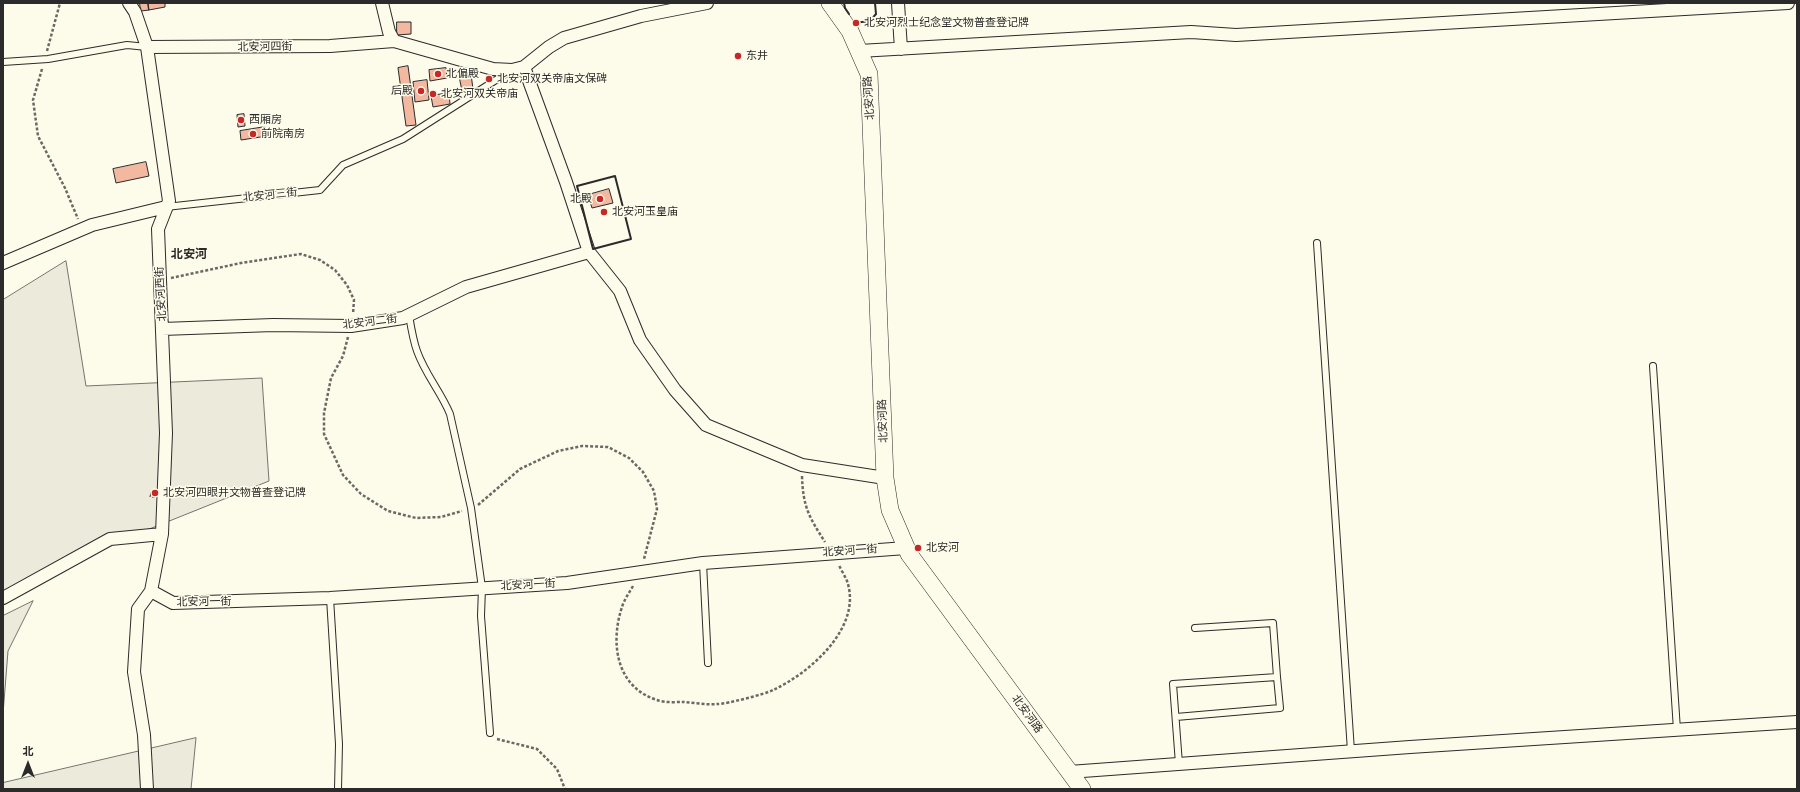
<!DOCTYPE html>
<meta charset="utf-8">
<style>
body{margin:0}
#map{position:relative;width:1800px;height:792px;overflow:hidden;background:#fdfbea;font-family:Figtree,"Noto Sans SC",sans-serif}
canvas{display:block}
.frame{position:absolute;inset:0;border:4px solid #2b2b2b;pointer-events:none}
.north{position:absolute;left:8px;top:744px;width:40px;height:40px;-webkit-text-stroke:3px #fdfbea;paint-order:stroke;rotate:0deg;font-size:11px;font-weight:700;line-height:16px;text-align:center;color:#2b2b2b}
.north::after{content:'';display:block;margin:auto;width:14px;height:18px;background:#2b2b2b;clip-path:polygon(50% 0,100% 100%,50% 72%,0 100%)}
</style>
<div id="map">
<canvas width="1800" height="792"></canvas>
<div class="frame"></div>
<div class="north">北</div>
</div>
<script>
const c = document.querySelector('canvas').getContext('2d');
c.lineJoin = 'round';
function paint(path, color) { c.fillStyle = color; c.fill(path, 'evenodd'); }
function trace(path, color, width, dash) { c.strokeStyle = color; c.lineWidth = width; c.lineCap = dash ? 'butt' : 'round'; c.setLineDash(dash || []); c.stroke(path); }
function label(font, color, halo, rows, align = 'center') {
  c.font = font + ' Figtree,"Noto Sans SC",sans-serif'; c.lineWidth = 3; c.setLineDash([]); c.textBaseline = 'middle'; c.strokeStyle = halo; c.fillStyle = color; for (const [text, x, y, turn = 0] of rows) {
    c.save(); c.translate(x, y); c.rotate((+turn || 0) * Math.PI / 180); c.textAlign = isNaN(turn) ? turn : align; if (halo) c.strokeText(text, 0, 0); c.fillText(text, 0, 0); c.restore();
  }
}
const green = new Path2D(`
 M66,261L86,386L262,378L269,481L127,538L3,599V300Z
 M33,601L8,651L3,714V616Z
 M196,738L191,789H3V783Z`);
const building = new Path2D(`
 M140,3H148L149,10L141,11Z
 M148,3H165V7L149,10Z
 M397,22H411V34L397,35Z
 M408,66L416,125L406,126L398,68Z
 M446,68L447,78L430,81L429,70Z
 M471,74L473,89L462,91L459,76Z
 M427,80L429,100L415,102L413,82Z
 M449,93L450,104L433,107L431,96Z
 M244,114L245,126L238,127L237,115Z
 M265,127L267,136L241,140L240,131Z
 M146,162L149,176L116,183L113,169Z
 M609,189L613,203L592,208L588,195Z`);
const path = new Path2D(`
 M47,51L60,3
 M42,69L33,100L38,136L65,188L78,219
 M171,278L241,263L301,254L320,260L335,270L347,285L354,300L353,314
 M348,337L343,356L331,378L324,413V434L343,475L361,494L388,511L416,518L441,517L462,511
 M802,476C803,507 809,517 825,542
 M478,505L520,469L558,451L582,446L608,447L629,458L643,472L654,491L657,509L644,559
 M633,586C629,593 624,600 622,607C610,643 616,687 657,700C665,703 676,702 684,702C695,703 707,705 718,704C726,704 766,694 773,690C810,673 863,627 847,581C845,576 841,570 839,565
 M497,739L537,749L557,769L565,789`);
const lane = new Path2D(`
 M3,62L48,59L127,45L147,47
 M166,207L320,190L343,165L403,139L510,71
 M1317,243L1351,751
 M409,315C411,327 413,340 417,351C425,374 441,392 450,414L471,508L482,588L481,616L490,733
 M1653,366L1677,730
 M703,563L708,663
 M330,598L339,744L338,789
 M1176,717L1280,708L1277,677
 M1179,764L1173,684L1277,677L1273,623L1195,628`);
const street = new Path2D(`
 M129,3L135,12L147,47L169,201L158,229L166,433L162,534L151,591L138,609L134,672L144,735L147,789
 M382,3L389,32L394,41
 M707,3L641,16L564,38L549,47L524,67L566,182L589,252L620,291L640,340L675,390L706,425L802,465L885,478
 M898,3L901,49
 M147,47L330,46L394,41L493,69L512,70L524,67
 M859,51L1191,32L1236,35L1788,3
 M3,263L92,225L166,207
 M162,329L273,325L351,326L403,318L466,287L589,252
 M151,591L173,603L330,598L567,583L703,563L906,548
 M3,598L110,539L162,534
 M1069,772L1410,747L1797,722`);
const secondary = new Path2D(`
 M830,3L850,31L869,74L885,478L890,510L909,554L1082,789`);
const fence = new Path2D(`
 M736,53H741L740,59L736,58Z
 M151,492H155V497H150Z`);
const wall = new Path2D(`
 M844,3L845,8L849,14
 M853,21L854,23L870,21L876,14L875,3
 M615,176L631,239L593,249L577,186Z`);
const markers = [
 [856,23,4,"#c62828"],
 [738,56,4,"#c62828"],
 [438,74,4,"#c62828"],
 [489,79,4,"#c62828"],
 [421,91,4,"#c62828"],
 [433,94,4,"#c62828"],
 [241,120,4,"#c62828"],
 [253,134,4,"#c62828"],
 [600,199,4,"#c62828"],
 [604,212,4,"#c62828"],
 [155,493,4,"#c62828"],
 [918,548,4,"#c62828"]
];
const poiNames = [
 ["北安河烈士纪念堂文物普查登记牌",864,23],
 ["东井",746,56],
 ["北偏殿",446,74],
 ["北安河双关帝庙文保碑",497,79],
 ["后殿",413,91,"right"],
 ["北安河双关帝庙",441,94],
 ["西厢房",249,120],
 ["前院南房",261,134],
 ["北殿",592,199,"right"],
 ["北安河玉皇庙",612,212],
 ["北安河四眼井文物普查登记牌",163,493],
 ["北安河",926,548]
];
const streetNames = [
 ["北安河四街",265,47,-1],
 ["北安河路",869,98,-94],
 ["北安河三街",270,195,-6],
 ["北安河西街",161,294,-93],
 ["北安河二街",370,322,-7],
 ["北安河路",883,421,-92],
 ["北安河一街",850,551,-4],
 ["北安河一街",528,585,-3],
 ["北安河一街",204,602,-1],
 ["北安河路",1027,714,54]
];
const neighbourhoodNames = [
 ["北安河",189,254]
];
paint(green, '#ecebdb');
trace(green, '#74746e', 1);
paint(building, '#f2b8a0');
trace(building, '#2b2b2b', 1);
trace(lane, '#2b2b2b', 8);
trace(street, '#2b2b2b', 14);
trace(secondary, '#2b2b2b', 18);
trace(path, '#6a6964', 2.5, [3, 2]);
trace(lane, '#fdfbea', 6);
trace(street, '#fdfbea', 12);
trace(secondary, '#fdfbea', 17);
trace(fence, '#2b2b2b', 1, [5, 2]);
trace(wall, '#2b2b2b', 2);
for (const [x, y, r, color] of markers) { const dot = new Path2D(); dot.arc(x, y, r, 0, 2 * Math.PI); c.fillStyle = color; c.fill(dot); trace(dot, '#fdfbea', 1.5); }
label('11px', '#2b2b2b', '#fdfbea', poiNames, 'left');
label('11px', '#2b2b2b', '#fdfbea', streetNames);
label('bold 12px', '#2b2b2b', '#fdfbea', neighbourhoodNames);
</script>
